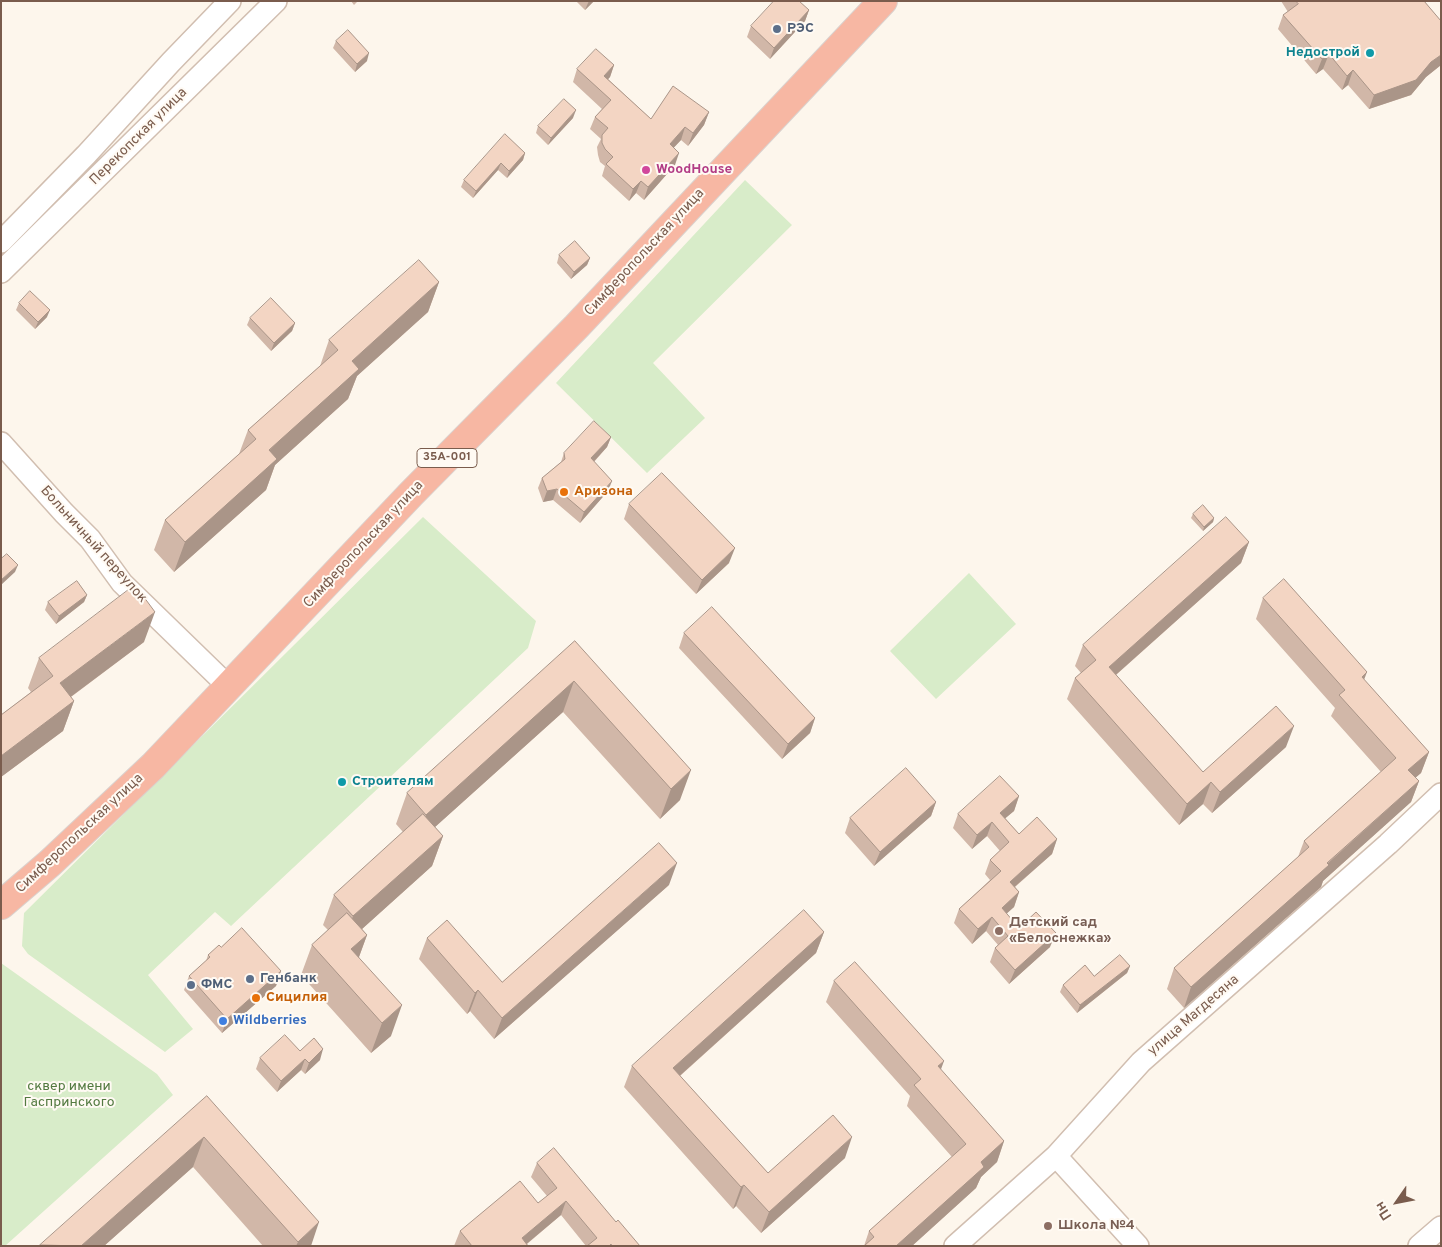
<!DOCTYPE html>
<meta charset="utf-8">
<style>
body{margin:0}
#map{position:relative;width:1442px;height:1247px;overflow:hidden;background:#fdf6ec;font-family:Overpass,sans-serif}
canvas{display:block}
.frame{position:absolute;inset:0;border:2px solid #7a5c4d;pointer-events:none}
.north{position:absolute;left:1372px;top:1177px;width:50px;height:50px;-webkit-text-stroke:4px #fffaf3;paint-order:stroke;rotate:237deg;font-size:14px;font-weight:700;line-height:20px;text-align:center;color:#7a5c4d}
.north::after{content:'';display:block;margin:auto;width:18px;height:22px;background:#7a5c4d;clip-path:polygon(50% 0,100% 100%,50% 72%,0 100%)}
</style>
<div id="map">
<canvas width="1442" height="1247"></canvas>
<div class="frame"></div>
<div class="north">Пн</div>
</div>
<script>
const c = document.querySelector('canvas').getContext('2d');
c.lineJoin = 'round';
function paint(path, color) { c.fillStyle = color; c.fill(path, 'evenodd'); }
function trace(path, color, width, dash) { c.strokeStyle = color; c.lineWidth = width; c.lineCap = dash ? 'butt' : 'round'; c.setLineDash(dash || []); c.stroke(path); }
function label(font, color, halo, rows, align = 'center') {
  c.font = font + ' Overpass,sans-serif'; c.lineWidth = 4; c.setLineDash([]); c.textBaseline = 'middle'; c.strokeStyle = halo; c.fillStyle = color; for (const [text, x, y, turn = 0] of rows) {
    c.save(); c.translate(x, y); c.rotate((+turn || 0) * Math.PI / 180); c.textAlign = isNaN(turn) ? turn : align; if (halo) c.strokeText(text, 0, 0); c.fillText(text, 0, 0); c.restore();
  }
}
const green = new Path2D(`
 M745,180L792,225L653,363L705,418L647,473L556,383Z
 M423,517L536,621L528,648L231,926L215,912L148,975L193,1029L165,1052L28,954L22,946L24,913Z
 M969,573L1016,624L936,699L890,651Z
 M1,963L157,1074L173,1095L5,1246H1Z`);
const minor = new Path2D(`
 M1,242L86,155L171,62L230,1
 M1,272L276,1
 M1,443L64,513L90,539L122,583L229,687
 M1056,1156L1138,1246
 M955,1246L1056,1156L1141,1062L1388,844L1441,794
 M1419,1246L1441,1227`);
const highway = new Path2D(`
 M1,905L50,863L153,766L411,494L576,327L883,1`);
const wall = new Path2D(`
 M351,1H358L354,5Z
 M576,1H594L585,10Z
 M1281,1H1424L1441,21V65L1426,77L1411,95L1369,109L1348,85L1342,90L1323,69L1316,74L1278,29L1283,15L1288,12Z
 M809,10L805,21L770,59L747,37L751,26Z
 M336,41L367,61L355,72L333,48Z
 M614,65L610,77L608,79L651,119L709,112L704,125L688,146L681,140L674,147L675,165L644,200L636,193L629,201L602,176L605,166L600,162L598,155L597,147L601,139L590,129L595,117L602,109L573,82L577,69Z
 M573,118L548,145L536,133L538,126Z
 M525,153L523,160L507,178L498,170L473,198L461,187L464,180Z
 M559,255L590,258L587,265L571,279L557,263Z
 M439,282L428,312L357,376L348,399L275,465L266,490L174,572L154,550L165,520L239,454L248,430L320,366L329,340Z
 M19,303L47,317L35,329L16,310Z
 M250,318L295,323L292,331L271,351L247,325Z
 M611,437L607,447L594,462L608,491L580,523L553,500L543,502L538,488L542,478L561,462L564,453Z
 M629,504L729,563L696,594L624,519Z
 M1193,514L1214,518L1213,522L1203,531L1191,518Z
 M1249,542L1241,563L1116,675L1203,772L1286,747L1212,813L1203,804L1179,825L1067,699L1075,678L1081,673L1075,666L1083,645Z
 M87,595L84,602L56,624L45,610L48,602Z
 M1263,598L1364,680L1429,752L1421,773L1415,778L1419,781L1411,802L1323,881L1321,887L1184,1008L1167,989L1174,968L1298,857L1304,841L1381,772L1331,716L1335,708L1256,619Z
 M684,633L815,718L810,733L782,759L679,648Z
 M575,641L680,800L660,819L563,712L435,827L443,836L432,866L362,929L367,935L359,957L391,1036L371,1053L301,975L312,945L328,930L323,925L334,895L403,832L396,824L407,793Z
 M144,642L71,697L74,701L63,731L1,777V715L31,692L28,688L39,658Z
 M1019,796L1014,811L1005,818L1019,834L1057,839L1052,854L1015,887L1019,892L1014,907L1006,914L1019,928L1050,947L1009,984L990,962L995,948L998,945L986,931L972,944L954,923L959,909L990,880L985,874L990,860L1000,851L987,836L972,849L953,828L958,814Z
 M936,802L931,816L874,866L845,833L850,818Z
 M669,885L494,1039L470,1011L467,1014L419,959L427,938L502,982Z
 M824,932L816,953L680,1076L768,1173L845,1158L761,1233L736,1206L733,1209L624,1087L632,1066Z
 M221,947L281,971L276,986L222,1033L184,990L189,976L206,961L208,955Z
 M1130,966L1127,973L1077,1013L1060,992L1063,985Z
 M834,981L941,1070L1004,1141L997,1162L981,1177L976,1188L912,1246H864L869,1231L952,1157L907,1106L910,1096L826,1002Z
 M300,1051L320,1060L305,1074L301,1070L277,1092L256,1069L260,1058Z
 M207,1096L311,1246H263L193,1167L104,1246H40Z
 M537,1163L616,1222L640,1246H586L561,1215L527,1244L528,1246H454L460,1231L538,1203L547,1196L531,1177Z`);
const shadedWall = new Path2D(`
 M589,1H594L585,10L588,3Z
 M809,10L805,21L770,59L774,48Z
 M369,53L367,61L355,72L357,64Z
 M1329,54L1323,69L1316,74L1322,59Z
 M1441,55V65L1426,77L1411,95L1369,109L1374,95L1431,62Z
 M614,65L610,77L600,88L604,76Z
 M1353,70L1348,85L1342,90L1347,76Z
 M576,110L573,118L548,145L551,138Z
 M709,112L704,125L688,146L693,133Z
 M685,127L681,140L665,157L670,144Z
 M525,153L523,160L507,178L509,171Z
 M679,153L675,165L644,200L648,187Z
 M501,163L498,170L473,198L476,191Z
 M641,181L636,193L629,201L633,189Z
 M590,258L587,265L571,279L574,272Z
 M439,282L428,312L357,376L348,399L275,465L266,490L174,572L185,542L352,361Z
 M50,310L47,317L35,329L38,322Z
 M295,323L292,331L271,351L274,343Z
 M611,437L607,447L587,469L591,458Z
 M612,481L608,491L580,523L584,512Z
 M557,489L553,500L543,502L547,491Z
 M1214,518L1213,522L1203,531L1204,527Z
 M1249,542L1241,563L1101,688L1109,667Z
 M735,548L729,563L696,594L702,580Z
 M18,565L15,572L1,585V580Z
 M87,595L84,602L56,624L59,616Z
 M155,612L144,642L49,713L60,683Z
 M1367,672L1359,693L1362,677Z
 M574,681L563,712L415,845L426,815Z
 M74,701L63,731L1,777V756Z
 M815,718L810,733L782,759L788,744Z
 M1294,726L1286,747L1212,813L1220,792Z
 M1429,752L1421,773L1400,791L1408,770Z
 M691,770L680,800L660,819L671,789Z
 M1419,781L1411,802L1323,881L1321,887L1184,1008L1191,987Z
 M1211,782L1203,804L1179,825L1187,804Z
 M1019,796L1014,811L995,827L1000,813Z
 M936,802L931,816L874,866L880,852Z
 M992,822L987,836L972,849L977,835Z
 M443,836L432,866L342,947L353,916Z
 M1057,839L1052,854L1004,896L1010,882Z
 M677,863L669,885L494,1039L502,1018Z
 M1019,892L1014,907L996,923L1002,908Z
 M992,917L986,931L972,944L978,929Z
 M824,932L816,953L665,1089L673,1068Z
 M1056,933L1050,947L1009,984L1015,970Z
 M367,935L356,965L351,949Z
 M1130,966L1127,973L1077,1013L1080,1005Z
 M281,971L276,986L222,1033L227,1019Z
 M478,990L470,1011L467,1014L475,993Z
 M402,1005L391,1036L371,1053L382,1023Z
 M323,1049L320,1060L305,1074L309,1063Z
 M305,1059L301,1070L277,1092L281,1081Z
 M944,1061L936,1083L938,1066Z
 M204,1137L193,1167L104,1246H81Z
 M852,1137L845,1158L761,1233L769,1212Z
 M1004,1141L997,1162L981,1177L976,1188L912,1246H896L981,1162Z
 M744,1185L736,1206L733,1209L741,1187Z
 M566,1201L561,1215L524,1246L522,1238Z
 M319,1222L311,1246H296L298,1242Z`);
const building = new Path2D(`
 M774,1H799L809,10L774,48L751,26Z
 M1296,1H1424L1441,21V55L1431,62L1416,80L1374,95L1353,70L1347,76L1329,54L1322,59L1283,15L1298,4Z
 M348,30L369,53L357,64L336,41Z
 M596,49L614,65L604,76L651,119L673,86L709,112L693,133L685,127L670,144L679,153L648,187L641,181L633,189L606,164L613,157L605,149L602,143V135L608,128L595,117L611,100L577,69Z
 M564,99L576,110L551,138L538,126Z
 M505,134L525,153L509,171L501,163L476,191L464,180Z
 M575,241L590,258L574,272L559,255Z
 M419,260L439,282L352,361L359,369L269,450L277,459L185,542L165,520L256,439L248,430L338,350L329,340Z
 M30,291L50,310L38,322L19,303Z
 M271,298L295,323L274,343L250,318Z
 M594,421L611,437L591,458L612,481L584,512L557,489L547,491L542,478L565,459L564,453Z
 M662,473L735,548L702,580L629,504Z
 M1203,505L1214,518L1204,527L1193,514Z
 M1226,517L1249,542L1109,667L1203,772L1276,706L1294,726L1220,792L1211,782L1187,804L1075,678L1096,660L1083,645Z
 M7,554L18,565L1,580V559Z
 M1284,579L1367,672L1362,677L1429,752L1408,770L1419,781L1327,863L1329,865L1191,987L1174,968L1309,847L1304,841L1396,758L1339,695L1345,690L1263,598Z
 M77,581L87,595L59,616L48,602Z
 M135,585L155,612L60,683L74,701L1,756V715L53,676L39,658Z
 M712,607L815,718L788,744L684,633Z
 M575,641L691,770L671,789L574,681L426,815L407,793Z
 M906,768L936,802L880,852L850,818Z
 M1000,776L1019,796L1000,813L1019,834L1037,817L1057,839L1010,882L1019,892L1002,908L1019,928L1036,912L1056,933L1015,970L995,948L1008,936L992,917L978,929L959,909L1001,871L990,860L1009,842L992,822L977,835L958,814Z
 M423,814L443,836L353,916L334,895Z
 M659,843L677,863L502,1018L478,990L475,993L427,938L447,920L502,982Z
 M804,910L824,932L673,1068L768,1173L833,1115L852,1137L769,1212L744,1185L741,1187L632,1066Z
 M347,913L367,935L351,949L402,1005L382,1023L312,945Z
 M242,928L281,971L227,1019L189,976L210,957L208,955L219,945L221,947Z
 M1120,955L1130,966L1080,1005L1063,985L1085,965L1094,976Z
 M855,962L944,1061L938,1066L1004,1141L981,1162L984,1167L896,1246H864L874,1237L869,1231L966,1144L914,1085L921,1079L834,981Z
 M285,1035L300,1051L314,1038L323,1049L309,1063L305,1059L281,1081L260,1058Z
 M207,1096L319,1222L298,1242L204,1137L81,1246L40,1245Z
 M554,1148L616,1222L618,1220L640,1246H612L611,1244L609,1246H587L597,1238L566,1201L522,1238L528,1246H472L460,1231L520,1181L538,1203L557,1188L537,1163Z`);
const markers = [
 [777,29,5,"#5c6f8a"],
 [1370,53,5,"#0f9aa8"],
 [646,170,5,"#d1479c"],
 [564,492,5,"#e8710a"],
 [342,782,5,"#0f9aa8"],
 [999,931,5,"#8d6e63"],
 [250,979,5,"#5c6f8a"],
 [191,985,5,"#5c6f8a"],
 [256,998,5,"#e8710a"],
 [223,1021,5,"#3f7fe0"],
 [1048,1226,5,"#8d6e63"]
];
const shields = [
 [447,458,60]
];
const shieldNames = [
 ["35А-001",447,458]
];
const serviceNames = [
 ["РЭС",787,29],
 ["Генбанк",260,979],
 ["ФМС",201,985]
];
const cultureNames = [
 ["Недострой",1360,53],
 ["Строителям",352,782,"left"]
];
const streetNames = [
 ["Перекопская улица",139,137,-45],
 ["Симферопольская улица",645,253,-47],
 ["Больничный переулок",93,545,48],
 ["Симферопольская улица",364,545,-47],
 ["Симферопольская улица",80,834,-43],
 ["улица Магдесяна",1194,1016,-41]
];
const hotelNames = [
 ["WoodHouse",656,170]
];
const foodNames = [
 ["Аризона",574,492],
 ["Сицилия",266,998]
];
const educationNames = [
 ["Детский сад",1009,923],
 ["«Белоснежка»",1009,939],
 ["Школа №4",1058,1226]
];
const shopNames = [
 ["Wildberries",233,1021]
];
const parkNames = [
 ["сквер имени",69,1087],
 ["Гаспринского",69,1103]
];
paint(green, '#d8ecc9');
trace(minor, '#d1beb0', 24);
trace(highway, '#dad1cd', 30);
trace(minor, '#fff', 21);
trace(highway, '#f7b7a3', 28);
paint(wall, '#d1b7a8');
paint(shadedWall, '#aa9588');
paint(building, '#f3d5c3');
trace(building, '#aa9588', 1);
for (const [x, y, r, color] of markers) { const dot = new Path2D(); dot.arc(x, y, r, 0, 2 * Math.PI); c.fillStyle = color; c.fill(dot); trace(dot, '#fffaf3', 2); }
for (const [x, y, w] of shields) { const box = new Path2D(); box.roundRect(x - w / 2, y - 9.5, w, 19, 4); c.fillStyle = '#fffaf3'; c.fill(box); trace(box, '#7a5c4d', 1); }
label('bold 12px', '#7a5c4d', null, shieldNames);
label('bold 14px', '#4e5e75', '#fffaf3', serviceNames, 'left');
label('bold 14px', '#0d838f', '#fffaf3', cultureNames, 'right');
label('14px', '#7a5c4d', '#fffaf3', streetNames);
label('bold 14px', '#b23c85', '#fffaf3', hotelNames, 'left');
label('bold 14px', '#c56008', '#fffaf3', foodNames, 'left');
label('bold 14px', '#785e54', '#fffaf3', educationNames, 'left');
label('bold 14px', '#366cbe', '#fffaf3', shopNames, 'left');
label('14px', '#537a41', '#fffaf3', parkNames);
</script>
